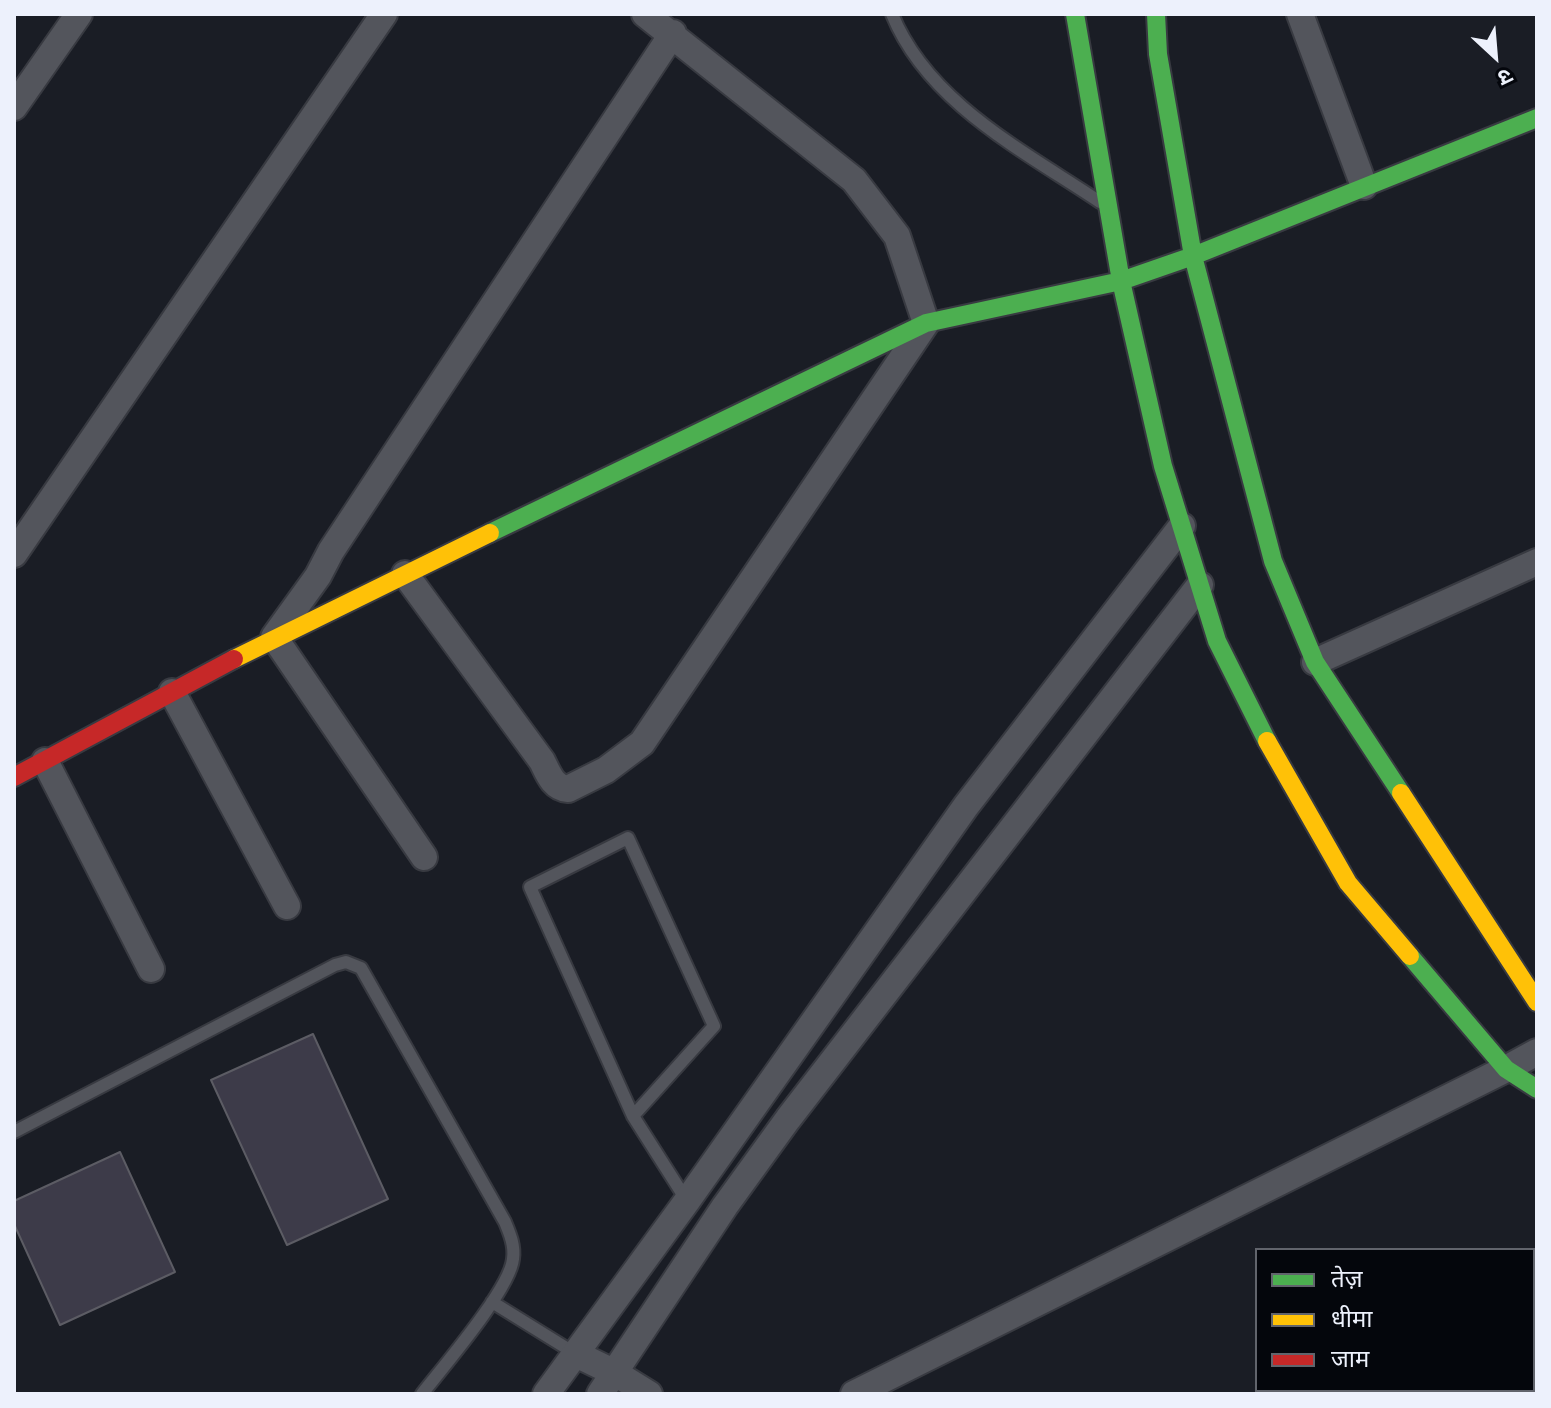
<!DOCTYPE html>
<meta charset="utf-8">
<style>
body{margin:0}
#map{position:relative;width:1551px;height:1408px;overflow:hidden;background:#1a1d25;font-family:Merriweather,"Noto Sans Devanagari",serif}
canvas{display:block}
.frame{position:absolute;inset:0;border:16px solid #edf1fc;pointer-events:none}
.legend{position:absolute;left:1255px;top:1248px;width:280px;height:144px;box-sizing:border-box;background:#04060c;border:2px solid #61646c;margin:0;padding:10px 14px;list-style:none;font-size:24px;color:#edf1fc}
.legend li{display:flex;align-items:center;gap:16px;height:40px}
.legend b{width:40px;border:2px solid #61646c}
.north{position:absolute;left:1455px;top:16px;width:80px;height:80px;-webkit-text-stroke:6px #04060c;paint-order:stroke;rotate:154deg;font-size:22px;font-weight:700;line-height:32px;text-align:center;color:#edf1fc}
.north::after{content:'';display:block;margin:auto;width:28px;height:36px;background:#edf1fc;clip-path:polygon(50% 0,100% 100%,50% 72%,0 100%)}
</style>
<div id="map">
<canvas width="1551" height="1408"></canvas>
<div class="frame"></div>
<ul class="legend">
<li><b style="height:10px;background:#4caf50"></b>तेज़</li>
<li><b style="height:10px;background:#ffc107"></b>धीमा</li>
<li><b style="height:10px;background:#c62828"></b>जाम</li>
</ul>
<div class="north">उ</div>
</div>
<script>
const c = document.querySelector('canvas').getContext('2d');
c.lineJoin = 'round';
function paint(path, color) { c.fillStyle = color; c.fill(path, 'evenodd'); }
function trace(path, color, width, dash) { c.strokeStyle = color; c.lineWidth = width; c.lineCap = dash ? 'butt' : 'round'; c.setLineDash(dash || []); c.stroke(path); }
const building = new Path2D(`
 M313,1034L388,1199L287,1245L211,1080Z
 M120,1152L175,1272L60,1325L14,1224V1201Z`);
const lane = new Path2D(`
 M892,14C928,103 1024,151 1100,202
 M633,1116L714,1026L628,838L530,887L633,1116L687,1201
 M14,1132L335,965L346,962L361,968L505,1222C510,1234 515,1246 513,1259C510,1289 443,1367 422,1394
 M492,1302L576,1354`);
const street = new Path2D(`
 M1300,14L1364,186
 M14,107L79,14
 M14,554L384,14
 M405,574L542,761C548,773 553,788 568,789L606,770L642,743L926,323L897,236L854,180L645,14
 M1315,662L1537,562
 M172,692L287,906
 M45,761L151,969
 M424,857L274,637L318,576L331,551L673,33
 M576,1354L615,1373L649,1394
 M1502,1390L1504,1394
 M546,1394L687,1201L966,806L1182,526
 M600,1394L725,1206L788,1119L1200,585
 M854,1394L1506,1069L1537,1052`);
const fast = new Path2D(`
 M1075,14L1121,281L1163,466L1217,641L1267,741
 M1156,14L1158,54L1193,256L1273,561L1315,662L1401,793
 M490,533L926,323L1121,281L1193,256L1537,118
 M1410,956L1506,1069L1537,1089`);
const slow = new Path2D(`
 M234,659L490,533
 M1267,741L1348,883L1410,956
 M1401,793L1537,1002`);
const jam = new Path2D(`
 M14,777L234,659`);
paint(building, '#3d3b49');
trace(building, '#5c5c64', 2);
trace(lane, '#383a41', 16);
trace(street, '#383a41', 30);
trace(fast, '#383a41', 22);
trace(slow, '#383a41', 22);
trace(jam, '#383a41', 22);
trace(lane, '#53555c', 12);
trace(street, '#53555c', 26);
trace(fast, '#4caf50', 18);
trace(slow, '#ffc107', 18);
trace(jam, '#c62828', 18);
</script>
